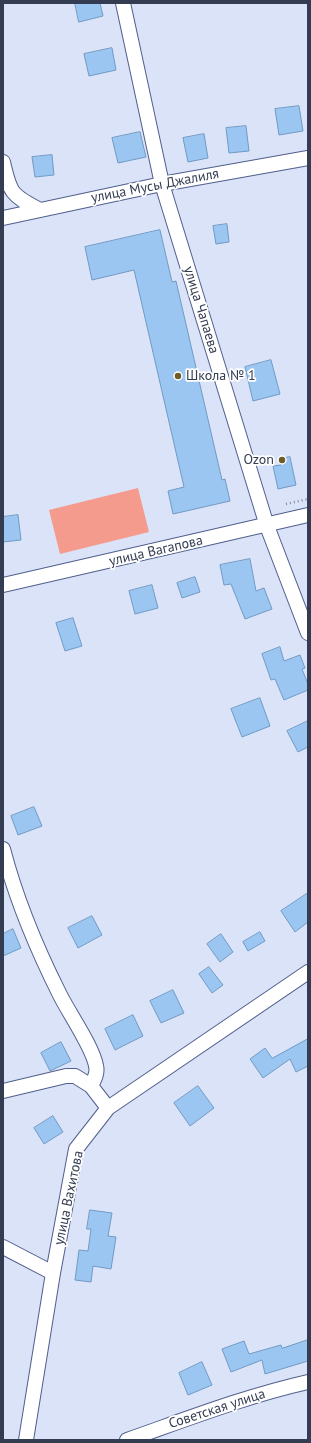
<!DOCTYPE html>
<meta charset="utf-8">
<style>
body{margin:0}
#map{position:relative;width:311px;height:1443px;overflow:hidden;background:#dbe3f8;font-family:"PT Sans",sans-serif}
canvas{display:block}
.frame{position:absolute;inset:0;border:4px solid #343c51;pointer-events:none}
</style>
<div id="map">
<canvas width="311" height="1443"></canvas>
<div class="frame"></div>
</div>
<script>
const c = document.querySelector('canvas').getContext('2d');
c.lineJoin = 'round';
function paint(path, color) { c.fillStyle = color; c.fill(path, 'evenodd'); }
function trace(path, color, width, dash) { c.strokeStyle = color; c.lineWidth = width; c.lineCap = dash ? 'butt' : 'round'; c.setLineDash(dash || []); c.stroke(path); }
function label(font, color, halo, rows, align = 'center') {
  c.font = font + ' "PT Sans",sans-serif'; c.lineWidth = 3.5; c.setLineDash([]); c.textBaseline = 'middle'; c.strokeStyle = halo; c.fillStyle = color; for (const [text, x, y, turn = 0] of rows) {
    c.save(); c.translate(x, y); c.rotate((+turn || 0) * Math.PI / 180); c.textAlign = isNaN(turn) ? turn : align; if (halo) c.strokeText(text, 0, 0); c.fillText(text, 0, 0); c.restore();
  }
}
const green = new Path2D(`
 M138,488L149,532L60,554L49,510Z`);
const building = new Path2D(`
 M75,3H100L103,16L79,22Z
 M112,48L116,70L89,76L84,54Z
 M299,106L303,131L279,135L275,109Z
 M246,126L249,151L229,153L226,128Z
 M140,132L146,157L118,163L112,138Z
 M204,134L208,158L188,162L183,138Z
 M52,155L54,175L35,177L32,157Z
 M227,224L229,242L216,244L213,226Z
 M160,230L172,282L176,281L222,480L225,479L230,501L173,514L168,491L184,487L134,270L92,280L85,247Z
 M271,360L280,394L253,401L245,367Z
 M290,457L296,485L278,489L273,466L281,465L280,459Z
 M18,515L21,540L3,542V517Z
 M250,559L256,591L264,588L272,609L245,619L231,584L224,585L220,565Z
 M195,577L200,592L182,598L177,583Z
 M152,585L158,608L135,614L129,591Z
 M73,618L82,646L65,651L56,623Z
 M280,647L284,661L300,655L305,668L302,669L308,684V690L284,700L275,679L271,680L262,654Z
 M260,698L270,726L242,737L231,709Z
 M308,721V747L298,752L287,731Z
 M34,807L42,826L18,835L11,816Z
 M308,893V922L295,932L281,911Z
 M92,916L102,935L78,948L68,928Z
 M13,929L21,948L3,956V934Z
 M260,932L265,941L248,951L243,942Z
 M221,934L233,952L220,962L207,944Z
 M209,967L223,985L212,993L199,974Z
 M173,990L184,1013L161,1023L150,1001Z
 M133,1015L143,1036L115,1050L105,1029Z
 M308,1039V1066L296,1072L290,1059L263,1078L250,1059L265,1048L272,1058Z
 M61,1042L71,1061L50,1071L41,1053Z
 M198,1086L214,1108L190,1126L174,1103Z
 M53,1116L63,1132L44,1144L34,1128Z
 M90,1210L112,1213L108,1236L116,1237L111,1269L93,1266L91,1282L75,1280L79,1250L88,1251L91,1229H87Z
 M308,1340V1361L265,1374L262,1360L231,1372L222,1349L244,1341L249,1354L281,1345L282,1348Z
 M202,1362L212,1385L188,1395L179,1373Z`);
const path = new Path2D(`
 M286,504L308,499`);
const minor = new Path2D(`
 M123,3L162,184L267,526L308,633
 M3,162C10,193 11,195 40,210
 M3,218L162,184L308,158
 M3,585L308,515
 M3,849C16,899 36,947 59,993C68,1012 93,1047 96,1066C98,1073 94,1080 91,1086L108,1108
 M3,1091L66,1076H75L91,1086
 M3,1247L53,1273
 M26,1440L53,1273L76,1149L108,1108L308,972
 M127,1440C187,1419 246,1396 308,1382`);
const markers = [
 [178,376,4,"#6e5c2a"],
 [282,460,4,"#6e5c2a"]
];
const streetNames = [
 ["улица Мусы Джалиля",155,186,-11],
 ["улица Чапаева",201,310,73],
 ["улица Вагапова",156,551,-13],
 ["улица Вахитова",69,1198,-78],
 ["Советская улица",217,1409,-18]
];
const poiNames = [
 ["Школа № 1",186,376],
 ["Ozon",274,460,"right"]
];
paint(green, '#f59b8d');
paint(building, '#9cc6f2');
trace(building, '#709ac3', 1);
trace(minor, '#505f8d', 16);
trace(path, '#828a9f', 2.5, [1, 3]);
trace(minor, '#fff', 14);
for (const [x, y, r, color] of markers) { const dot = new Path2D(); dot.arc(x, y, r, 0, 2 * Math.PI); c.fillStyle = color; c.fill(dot); trace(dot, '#fff', 1.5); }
label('14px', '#343c51', '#fff', streetNames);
label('14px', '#343c51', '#fff', poiNames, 'left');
</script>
